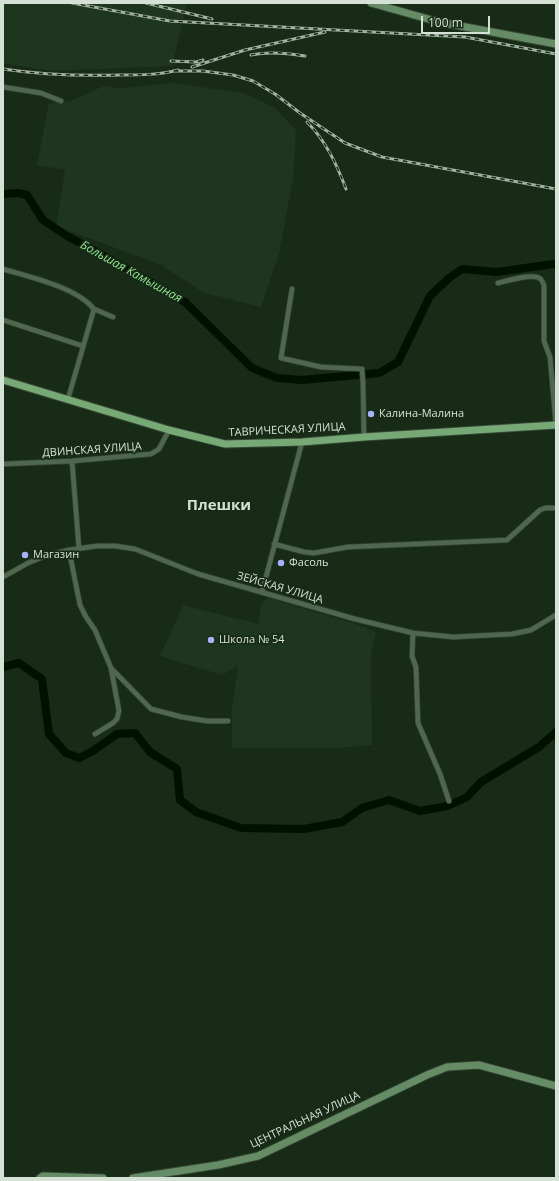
<!DOCTYPE html>
<meta charset="utf-8">
<style>
body{margin:0}
#map{position:relative;width:559px;height:1181px;overflow:hidden;background:#172b17;font-family:"Open Sans",sans-serif}
canvas{display:block}
.frame{position:absolute;inset:0;border:4px solid #d4e1d4;pointer-events:none}
.scale{position:absolute;left:421px;top:16px;width:69px;height:18px;box-sizing:border-box;border:2px solid #d4e1d4;border-top:0;padding-left:5px;font-size:12px;line-height:14px;white-space:nowrap;color:#d4e1d4;-webkit-text-stroke:3px #172b17;paint-order:stroke}
</style>
<div id="map">
<canvas width="559" height="1181"></canvas>
<div class="frame"></div>
<div class="scale">100 m</div>
</div>
<script>
const c = document.querySelector('canvas').getContext('2d');
c.lineJoin = 'round';
function paint(path, color) { c.fillStyle = color; c.fill(path, 'evenodd'); }
function trace(path, color, width, dash) { c.strokeStyle = color; c.lineWidth = width; c.lineCap = dash ? 'butt' : 'round'; c.setLineDash(dash || []); c.stroke(path); }
function label(font, color, halo, rows, align = 'center') {
  c.font = font + ' "Open Sans",sans-serif'; c.lineWidth = 3.5; c.setLineDash([]); c.textBaseline = 'middle'; c.strokeStyle = halo; c.fillStyle = color; for (const [text, x, y, turn = 0] of rows) {
    c.save(); c.translate(x, y); c.rotate((+turn || 0) * Math.PI / 180); c.textAlign = isNaN(turn) ? turn : align; if (halo) c.strokeText(text, 0, 0); c.fillText(text, 0, 0); c.restore();
  }
}
const built = new Path2D(`
 M3,3H187L172,66L51,71L3,63Z
 M172,83L244,93L274,107L296,130L293,180L279,254L261,307L204,293L161,265L56,226L65,170L37,165L49,103L70,101L104,86L119,88Z
 M268,598L356,624L376,632L371,654L372,745L337,748H232V708L238,666L222,675L160,656L183,605L258,624L262,602Z`);
const river = new Path2D(`
 M3,194L18,193L27,195L43,220L67,236L99,253L185,302L252,368L277,378L302,380L379,373L398,362L430,296L449,278L462,269L497,272L553,264L556,265
 M3,667L19,663L42,679L49,734L66,753L79,758L93,751L117,734L135,733L150,752L177,769L180,800L196,812L241,828L304,829L342,822L362,808L389,800L420,811L448,806L467,797L481,782L539,747L556,732`);
const street = new Path2D(`
 M3,87L41,93L61,101
 M3,269C30,277 76,287 94,309L68,399
 M498,283C507,281 532,273 539,278C542,279 543,283 544,286V341L550,357L556,425
 M292,289L281,358L321,367L362,369L363,383L364,437
 M94,309L113,317
 M3,320L83,346
 M72,461L79,549
 M3,464L72,461L151,454L159,449L169,430
 M274,544L304,552L314,553L348,547L507,540L540,510L545,508H556
 M69,550L80,605L86,617L95,630L111,668L119,711L117,719L113,723L95,734
 M3,577L28,563L48,555L69,550L97,546H115L135,549L198,574L355,619L413,633L453,637L512,634L531,630L556,615
 M262,592L302,442
 M413,633L412,656L416,667L418,723L440,774L449,801
 M111,668L151,709L182,717L207,721H228`);
const secondary = new Path2D(`
 M371,3L439,22L556,44
 M40,1178L43,1176L103,1178
 M133,1178L218,1165L258,1156L427,1075L447,1067L479,1065L556,1086`);
const primary = new Path2D(`
 M3,380L169,430L225,444L302,442L364,437L556,425`);
const rail = new Path2D(`
 M72,3L170,21L465,37L556,54
 M146,3L212,19
 M251,55C269,51 287,53 305,56
 M171,61L196,62L203,60
 M192,67L245,50L325,32
 M3,69C42,75 81,76 120,75C139,75 160,75 178,70
 M174,71H203L233,75L253,81L275,94L300,113L345,143L382,157L556,189
 M307,122C326,141 337,165 346,189`);
const markers = [
 [371,414,4,"#a7b1fc"],
 [25,555,4,"#a7b1fc"],
 [281,563,4,"#a7b1fc"],
 [211,640,4,"#a7b1fc"]
];
const poiNames = [
 ["Калина-Малина",379,414],
 ["Магазин",33,555],
 ["Фасоль",289,563],
 ["Школа № 54",219,640]
];
const streetNames = [
 ["ТАВРИЧЕСКАЯ УЛИЦА",287,430,-3],
 ["ДВИНСКАЯ УЛИЦА",92,450,-4],
 ["ЗЕЙСКАЯ УЛИЦА",280,588,16],
 ["ЦЕНТРАЛЬНАЯ УЛИЦА",305,1120,-25]
];
const waterNames = [
 ["Большая Камышная",131,272,29]
];
const districtNames = [
 ["Плешки",219,506]
];
paint(built, '#1d361d');
trace(river, '#010', 8);
trace(street, '#354835', 6);
trace(secondary, '#354835', 9);
trace(primary, '#354835', 9);
trace(street, '#4f674e', 4.5);
trace(secondary, '#668c65', 7);
trace(primary, '#77a976', 7);
trace(rail, '#a2b1a2', 3);
trace(rail, '#172b17', 1.5, [4.5]);
for (const [x, y, r, color] of markers) { const dot = new Path2D(); dot.arc(x, y, r, 0, 2 * Math.PI); c.fillStyle = color; c.fill(dot); trace(dot, '#172b17', 1.5); }
label('11px', '#d4e1d4', '#172b17', poiNames, 'left');
label('11px', '#d4e1d4', '#172b17', streetNames);
label('italic 12px', '#90e190', '#172b17', waterNames);
label('bold 15px', '#d4e1d4', '#172b17', districtNames);
</script>
